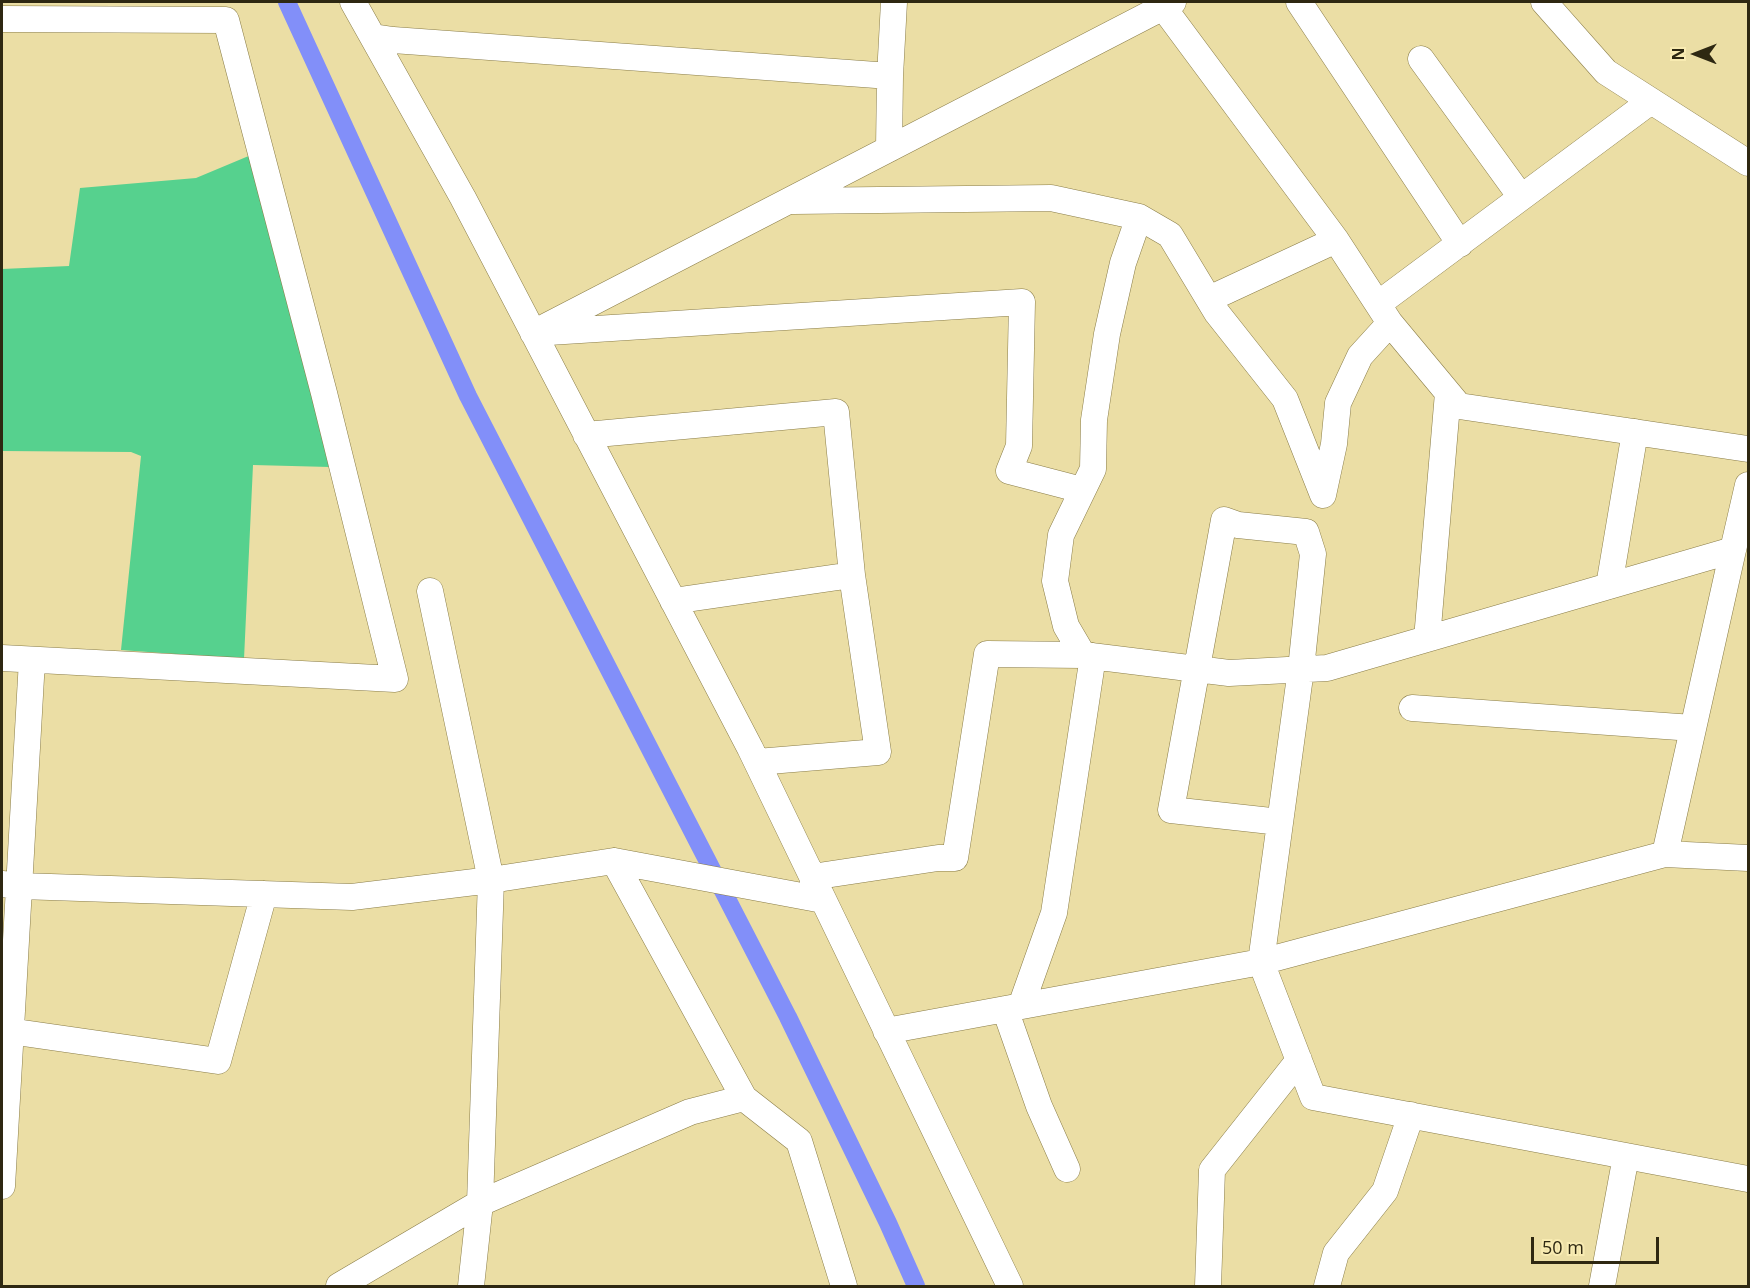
<!DOCTYPE html>
<style>
body{margin:0}
#map{position:relative;width:1750px;height:1288px;overflow:hidden;background:#ebdea5;font-family:"Open Sans",sans-serif}
canvas{display:block}
.frame{position:absolute;inset:0;border:3px solid #2e2812;pointer-events:none}
.north{position:absolute;left:1666px;top:24px;width:60px;height:60px;-webkit-text-stroke:4px #f8ebb2;paint-order:stroke;rotate:270deg;font-size:16px;font-weight:700;line-height:24px;text-align:center;color:#2e2812}
.north::after{content:'';display:block;margin:auto;width:21px;height:27px;background:#2e2812;clip-path:polygon(50% 0,100% 100%,50% 72%,0 100%)}
.scale{position:absolute;left:1531px;top:1237px;width:128px;height:27px;box-sizing:border-box;border:3px solid #2e2812;border-top:0;padding-left:8px;font-size:18px;line-height:21px;white-space:nowrap;color:#2e2812;-webkit-text-stroke:4px #f8ebb2;paint-order:stroke}
</style>
<div id="map">
<canvas width="1750" height="1288"></canvas>
<div class="frame"></div>
<div class="north">N</div>
<div class="scale">50 m</div>
</div>
<script>
const c = document.querySelector('canvas').getContext('2d');
c.lineJoin = 'round';
function paint(path, color) { c.fillStyle = color; c.fill(path, 'evenodd'); }
function trace(path, color, width, dash) { c.strokeStyle = color; c.lineWidth = width; c.lineCap = dash ? 'butt' : 'round'; c.setLineDash(dash || []); c.stroke(path); }
const green = new Path2D(`
 M251,155L330,467L253,465L244,659L121,650L141,456L131,452L2,451V269L69,266L80,188L196,178Z`);
const canal = new Path2D(`
 M287,2L468,396L788,1017L888,1223L916,1286`);
const minor = new Path2D(`
 M353,2L463,198L750,748L1010,1286
 M1160,2L1163,7L1336,240L1390,323L1360,356L1338,403L1334,444L1323,495L1285,399L1217,313L1170,235L1139,217L1123,263L1107,334L1094,420L1093,469L1061,535L1055,581L1066,626L1083,655L1229,673L1327,668L1733,550L1748,485
 M1299,2L1460,244
 M1544,2L1606,72L1748,163
 M2,19L226,20L324,393L395,679L2,658
 M373,37L393,40L890,76L894,2
 M1421,59L1521,197
 M889,149L890,76
 M793,201L1051,198L1139,217
 M1209,299L1336,240
 M1378,304L1651,101
 M1390,323L1459,406L1748,449
 M541,329L1173,2
 M533,333L1022,302L1019,446L1009,471L1082,490
 M586,435L836,412L852,575L673,601
 M1609,586L1635,432
 M1427,639L1448,393
 M1412,708L1693,728
 M757,762L878,752L852,575
 M1280,822L1171,810L1224,520L1238,525L1306,532L1313,554L1301,669L1261,962L1665,854L1748,858
 M1665,854L1733,550
 M614,861L823,900
 M812,877L938,858H955L987,654L1083,655
 M2,884L20,886L352,897L491,880L614,861L744,1098L799,1141L844,1286
 M1021,1006L1054,913L1093,656
 M1005,1009L1039,1106L1067,1169
 M2,1030L218,1061L264,894
 M886,1031L1261,962L1313,1097L1748,1179
 M2,1186L32,660
 M339,1286L480,1203L491,880L430,591
 M471,1286L480,1203L690,1112L744,1098
 M1208,1286L1212,1170L1299,1060
 M1327,1286L1336,1253L1385,1191L1411,1115
 M1602,1286L1626,1156`);
paint(green, '#56d18e');
trace(canal, '#828ff9', 18);
trace(minor, '#8a7d48', 27);
trace(minor, '#fff', 26);
</script>
